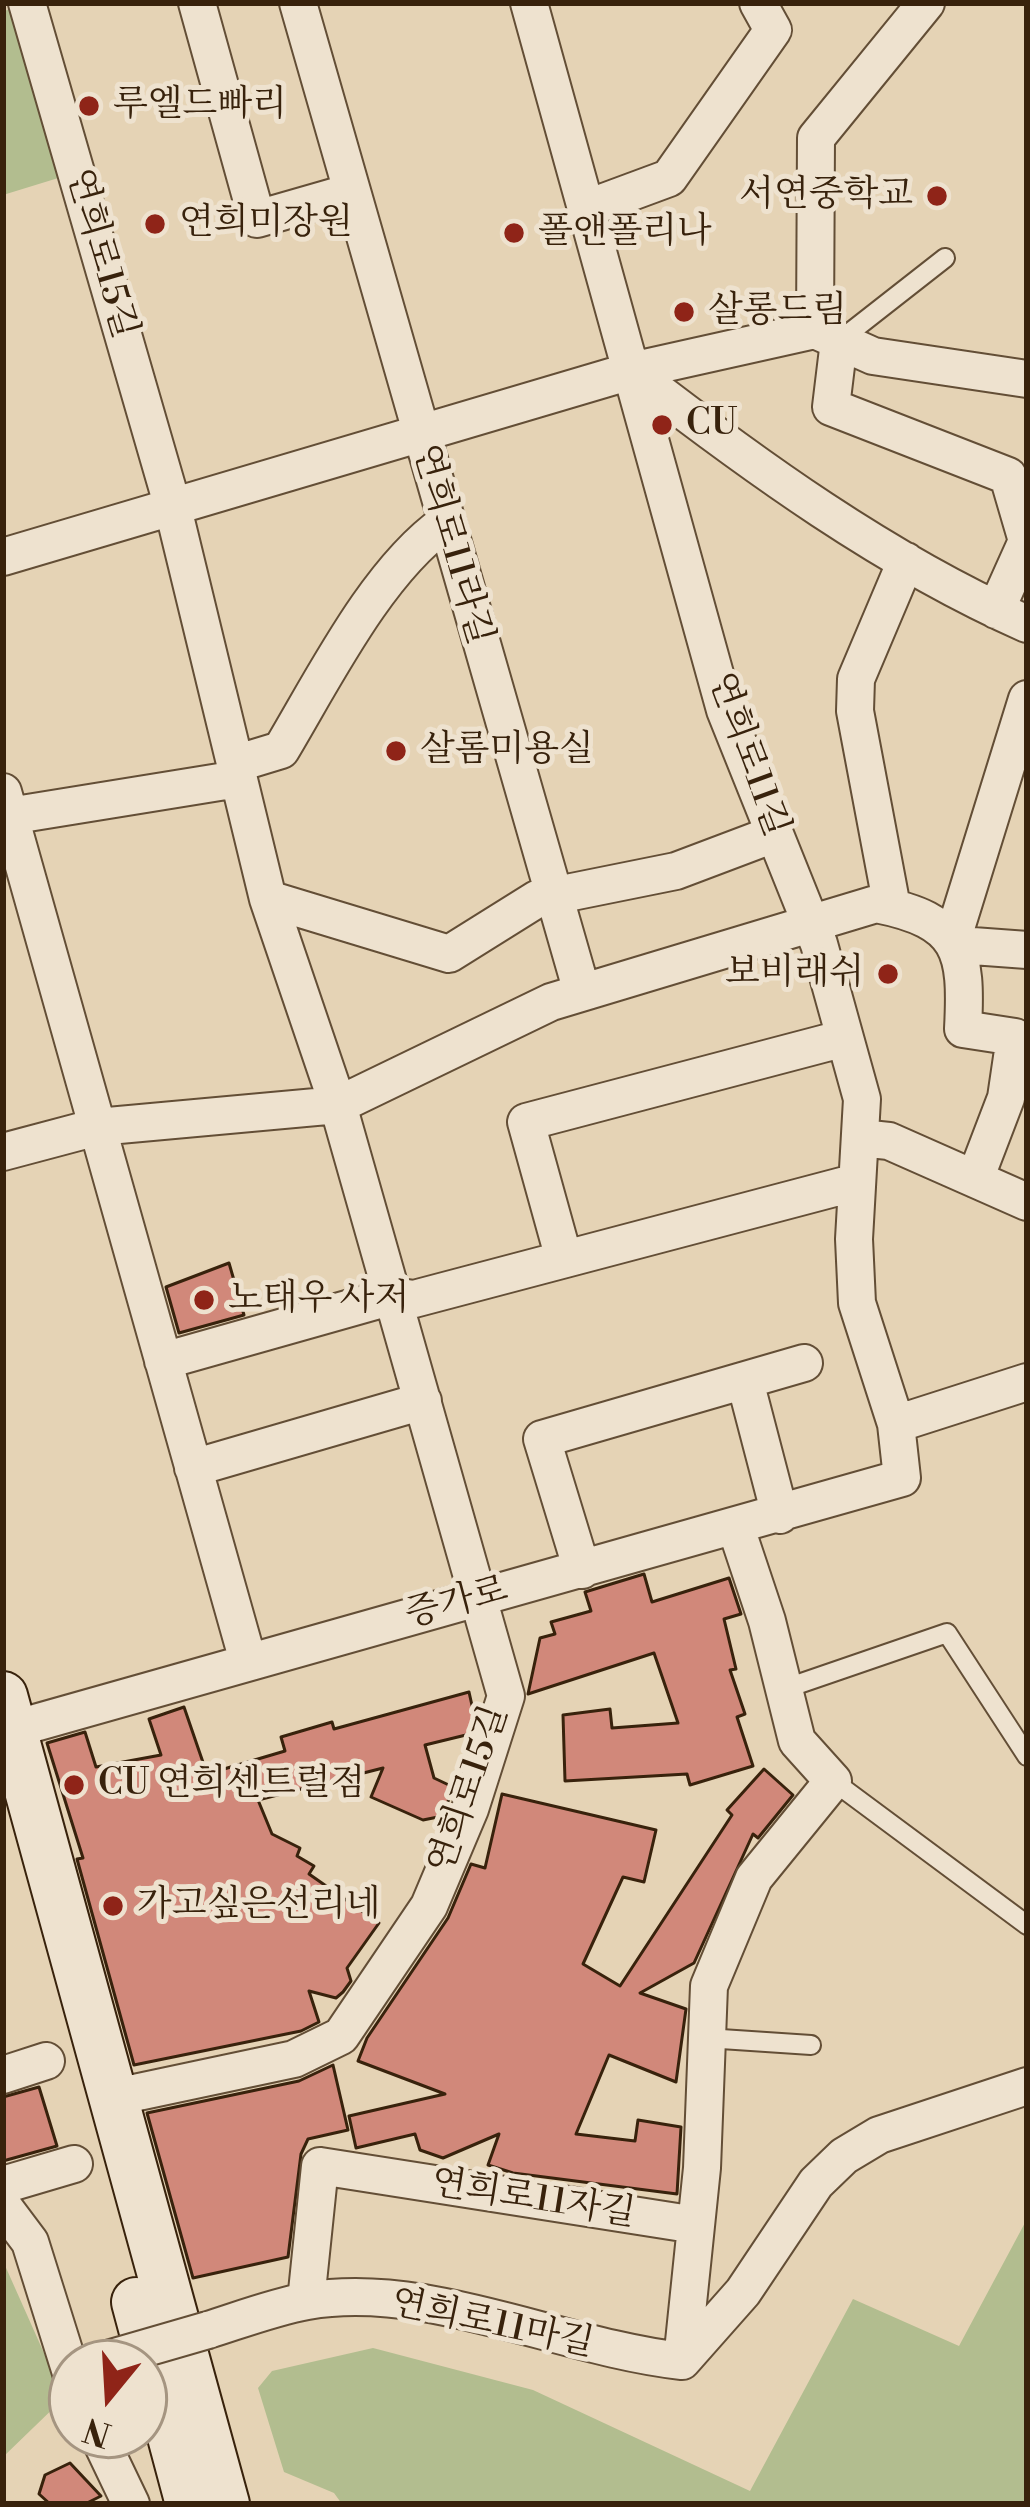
<!DOCTYPE html>
<meta charset="utf-8">
<style>
body{margin:0}
#map{position:relative;width:1030px;height:2507px;overflow:hidden;background:#e5d3b5;font-family:"Libre Bodoni",serif}
canvas{display:block}
.frame{position:absolute;inset:0;border:6px solid #38220c;pointer-events:none}
.north{position:absolute;left:48px;top:2339px;width:120px;height:120px;box-sizing:border-box;background:#eee2cf;border:3px solid #a59581;border-radius:50%;rotate:198deg;font-size:33px;font-weight:700;line-height:48px;text-align:center;color:#38220c}
.north::after{content:'';display:block;margin:auto;width:42px;height:54px;background:#8f2418;clip-path:polygon(50% 0,100% 100%,50% 72%,0 100%)}
</style>
<div id="map">
<canvas width="1030" height="2507"></canvas>
<div class="frame"></div>
<div class="north">N</div>
</div>
<script>
const c = document.querySelector('canvas').getContext('2d');
c.lineJoin = 'round';
function paint(path, color) { c.fillStyle = color; c.fill(path, 'evenodd'); }
function trace(path, color, width, dash) { c.strokeStyle = color; c.lineWidth = width; c.lineCap = dash ? 'butt' : 'round'; c.setLineDash(dash || []); c.stroke(path); }
function label(font, color, halo, rows, align = 'center') {
  c.font = font + ' "Libre Bodoni","Noto Serif KR",serif'; c.lineWidth = 10; c.setLineDash([]); c.textBaseline = 'middle'; c.strokeStyle = halo; c.fillStyle = color; for (const [text, x, y, turn = 0] of rows) {
    c.save(); c.translate(x, y); c.rotate((+turn || 0) * Math.PI / 180); c.textAlign = isNaN(turn) ? turn : align; if (halo) c.strokeText(text, 0, 0); c.fillText(text, 0, 0); c.restore();
  }
}
const green = new Path2D(`
 M19,4L68,175L3,195V12Z
 M1027,2219V2504H342L334,2493L284,2472L258,2388L272,2371L373,2348L533,2390L750,2491L853,2299L959,2346Z
 M3,2261L64,2398L3,2457Z`);
const building = new Path2D(`
 M229,1263L244,1315L179,1333L166,1287Z
 M644,1574L652,1602L729,1578L741,1614L724,1619L736,1669L730,1670L745,1714L737,1717L753,1766L690,1785L687,1774L565,1781L563,1715L610,1709L612,1728L678,1723L654,1653L528,1694L540,1638L555,1634L551,1622L591,1611L585,1592Z
 M469,1692L475,1719L470,1734L425,1745L434,1778L453,1787L443,1816L423,1820L371,1797L383,1768L258,1800L272,1834L300,1848L297,1856L314,1866L309,1874L379,1923L347,1968L351,1981L343,1992L336,1998L309,1991L319,2022L301,2031L134,2065L77,1859L83,1858L47,1743L85,1732L96,1767L161,1755L149,1719L184,1707L207,1774L285,1751L281,1737L332,1722L334,1729Z
 M764,1769L793,1795L758,1838L753,1834L694,1963L640,1993L686,2009L676,2082L609,2055L576,2134L635,2141L638,2120L681,2127L677,2194L513,2173L488,2165L499,2134L443,2158L420,2150L415,2134L356,2148L349,2116L445,2094L358,2061L367,2038L448,1918L471,1864L485,1868L502,1794L656,1830L644,1882L623,1877L583,1964L620,1986L732,1815L727,1810Z
 M333,2065L348,2130L308,2139L301,2154L288,2257L193,2278L147,2113L299,2081Z
 M39,2087L57,2146L3,2161V2097Z
 M70,2463L101,2496L85,2504H50L39,2494L45,2475Z`);
const lane = new Path2D(`
 M839,341L945,258
 M784,1689L947,1633L1027,1756
 M833,1781L1027,1925
 M706,2038L811,2045`);
const street = new Path2D(`
 M27,3L172,504L268,899L338,1105L506,1696L470,1809L429,1906L341,2036L294,2059L115,2097
 M197,3L257,219L351,192
 M298,3L582,992
 M588,208L669,178L773,30L758,3
 M815,330L816,138L926,3
 M839,341L831,407L1008,476L1027,541L996,610
 M631,371C754,466 885,561 1027,624
 M3,557L631,371L815,330L873,356L1027,379
 M235,764L281,750C324,678 377,571 445,523
 M3,792L248,1661
 M3,817L238,779
 M268,899L449,954L537,899L676,871L774,834
 M892,907L855,711L856,679L906,561
 M952,941L1027,699
 M959,945L1027,950
 M860,1138L889,1141L1027,1202
 M3,1152L97,1127L338,1105L551,1002L876,904C962,921 967,951 963,1029L1015,1037L1006,1098L975,1179
 M564,1259L526,1122L845,1038
 M163,1361L393,1296L414,1299L857,1182
 M745,1381L780,1515
 M896,1424L1027,1382
 M193,1468L423,1401
 M582,1570L542,1439L804,1363
 M3,1732L902,1478L896,1424L857,1303L854,1239L862,1099L819,944L725,710L529,3
 M3,2075L46,2061
 M3,2185L74,2164
 M3,2206L30,2242L72,2376
 M306,2301L320,2166L696,2225
 M208,2330C240,2320 274,2307 307,2301C428,2280 562,2348 682,2361L743,2292L816,2183L844,2156L879,2135L1027,2086
 M682,2361L702,2168L709,1986L754,1878L833,1781L797,1741L767,1621L736,1528
 M98,2435L131,2504`);
const secondary = new Path2D(`
 M3,1696L225,2504
 M136,2302L190,2504`);
const streetBridge = new Path2D(`
 M94,2363L208,2330`);
const markers = [
 [89,106,12,"#8f2418"],
 [937,196,12,"#8f2418"],
 [155,224,12,"#8f2418"],
 [514,233,12,"#8f2418"],
 [684,312,12,"#8f2418"],
 [662,425,12,"#8f2418"],
 [396,751,12,"#8f2418"],
 [888,974,12,"#8f2418"],
 [204,1300,12,"#8f2418"],
 [74,1785,12,"#8f2418"],
 [113,1906,12,"#8f2418"]
];
const poiNames = [
 ["루엘드빠리",113,106],
 ["서연중학교",913,196,"right"],
 ["연희미장원",179,224],
 ["폴앤폴리나",538,233],
 ["살롱드림",708,312],
 ["CU",686,425],
 ["살롬미용실",420,751],
 ["보비래쉬",864,974,"right"],
 ["노태우 사저",228,1300],
 ["CU 연희센트럴점",98,1785],
 ["가고싶은선리네",137,1906]
];
const streetNames = [
 ["연희로15길",100,254,74],
 ["연희로11라길",451,545,74],
 ["연희로11길",747,755,70],
 ["증가로",457,1604,-15],
 ["연희로15길",470,1790,-71],
 ["연희로11자길",533,2200,9],
 ["연희로11마길",492,2325,12]
];
paint(green, '#b2bd8f');
paint(building, '#d1887a');
trace(building, '#38220c', 3);
trace(lane, '#634e36', 22);
trace(street, '#634e36', 40);
trace(secondary, '#38220c', 52);
trace(lane, '#eee2cf', 18);
trace(street, '#eee2cf', 36);
trace(secondary, '#eee2cf', 48);
trace(streetBridge, '#634e36', 40, []);
trace(streetBridge, '#eee2cf', 36);
for (const [x, y, r, color] of markers) { const dot = new Path2D(); dot.arc(x, y, r, 0, 2 * Math.PI); c.fillStyle = color; c.fill(dot); trace(dot, '#eee2cf', 4.5); }
label('36px', '#38220c', '#eee2cf', poiNames, 'left');
label('36px', '#38220c', '#eee2cf', streetNames);
</script>
